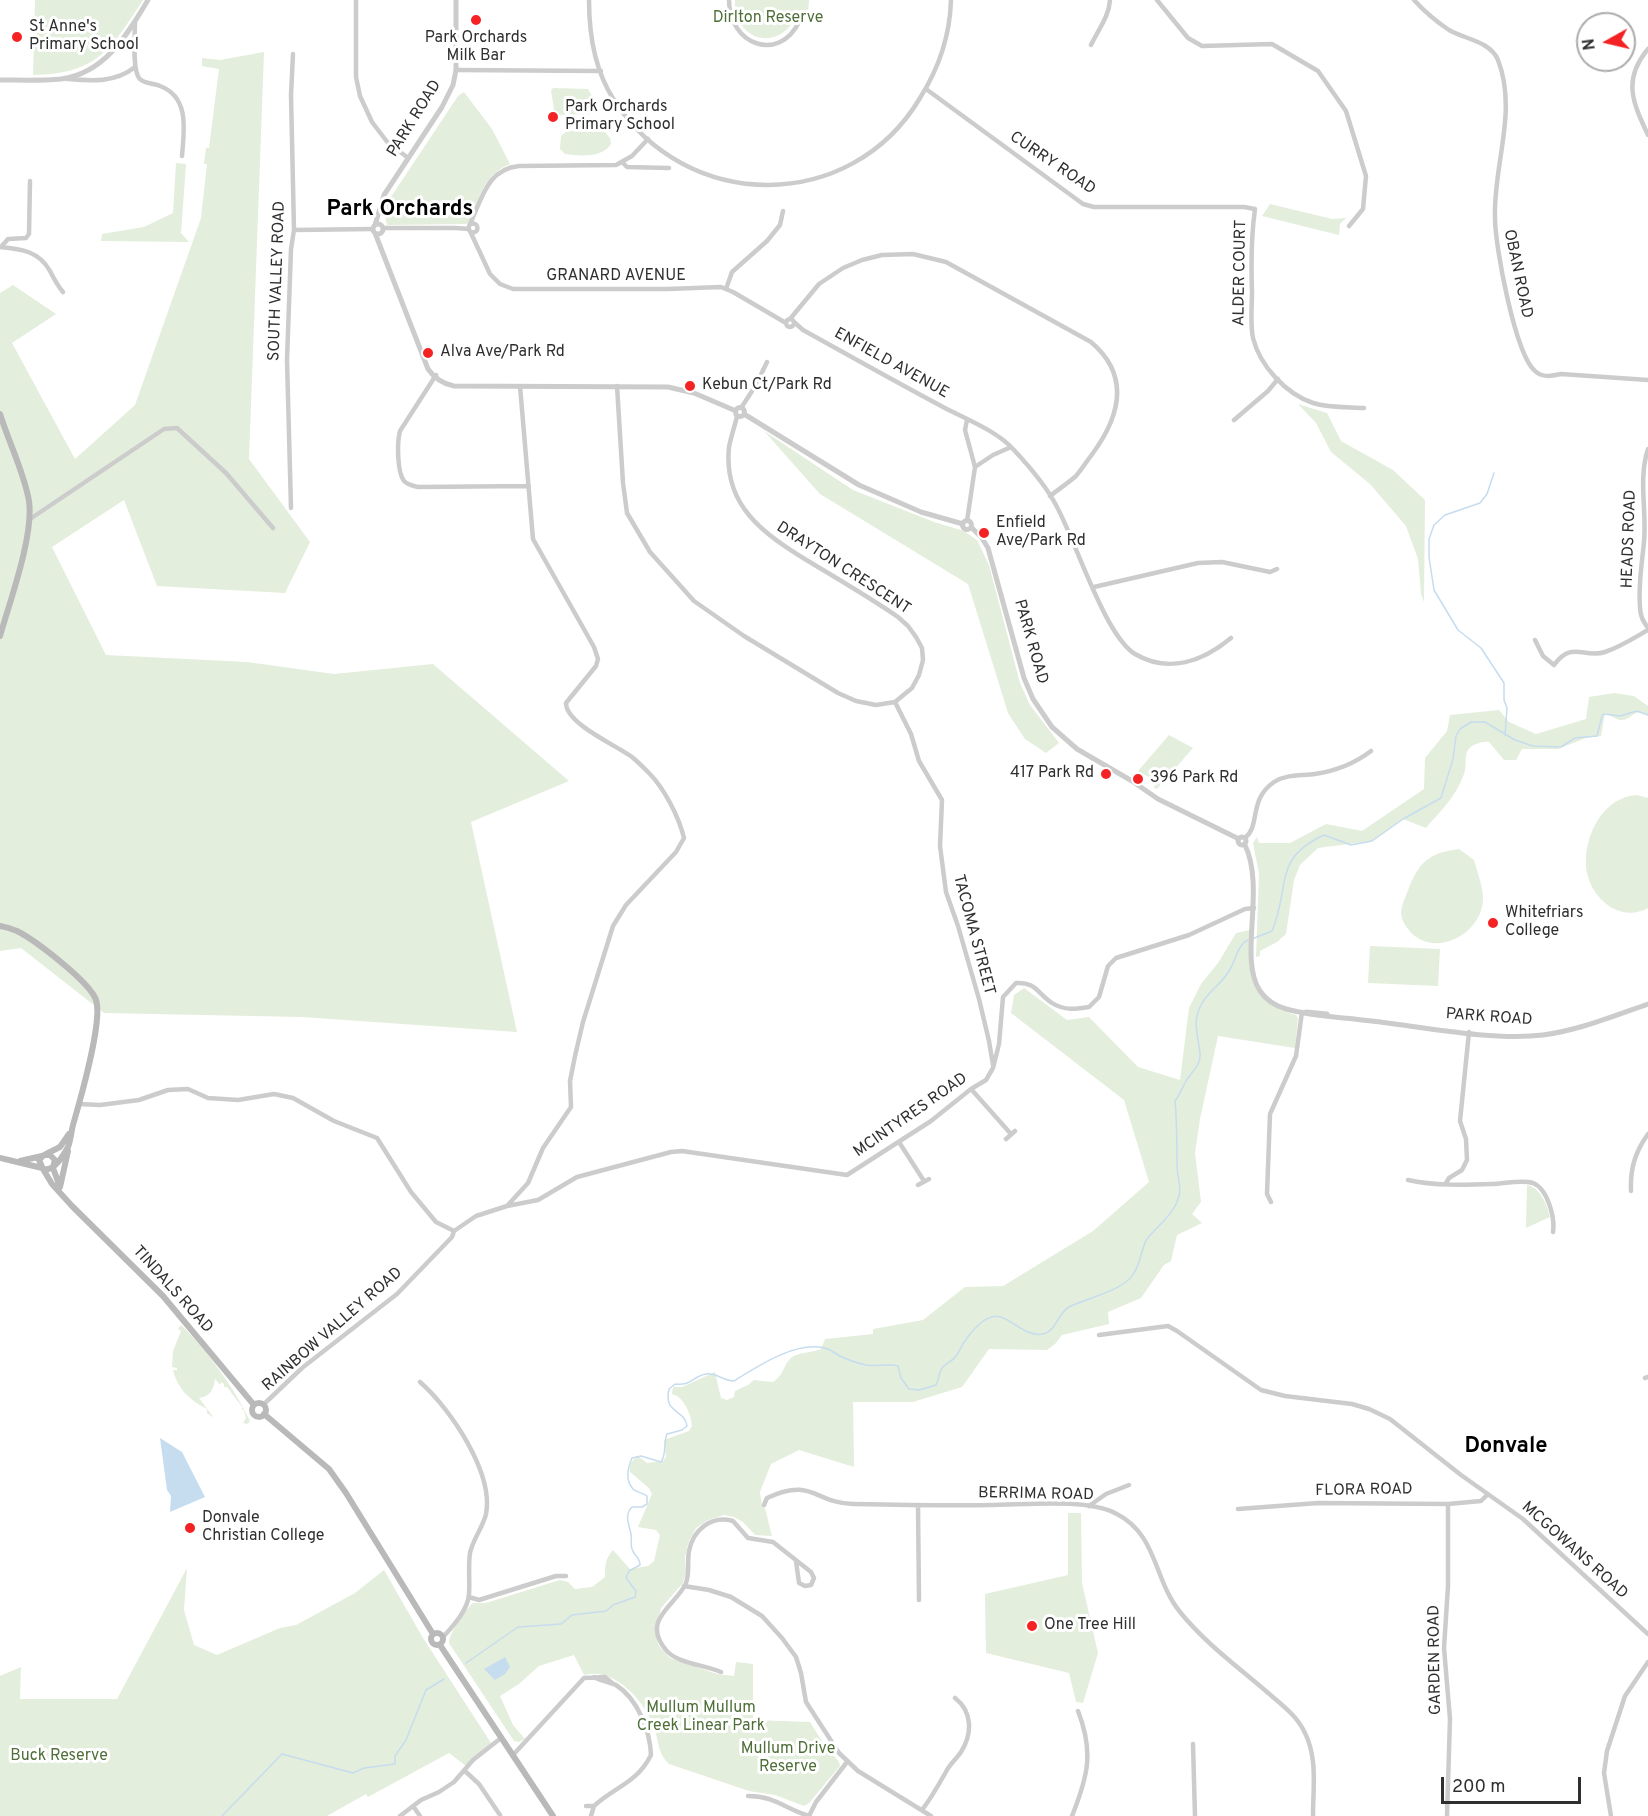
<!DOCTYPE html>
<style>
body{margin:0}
#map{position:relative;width:1648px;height:1816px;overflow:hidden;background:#fff;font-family:Overpass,sans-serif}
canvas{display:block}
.north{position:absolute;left:1576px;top:12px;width:60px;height:60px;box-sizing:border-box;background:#fff;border:2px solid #acacac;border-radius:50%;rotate:262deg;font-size:16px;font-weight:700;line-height:24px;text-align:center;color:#2f2f2f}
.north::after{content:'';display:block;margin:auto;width:21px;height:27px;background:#f52224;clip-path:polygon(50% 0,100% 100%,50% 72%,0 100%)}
.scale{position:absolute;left:1441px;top:1777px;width:140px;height:27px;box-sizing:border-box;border:3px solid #2f2f2f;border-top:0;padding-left:8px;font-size:18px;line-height:21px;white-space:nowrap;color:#2f2f2f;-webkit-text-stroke:4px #fff;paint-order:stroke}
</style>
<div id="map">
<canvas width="1648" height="1816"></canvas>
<div class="north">N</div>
<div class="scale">200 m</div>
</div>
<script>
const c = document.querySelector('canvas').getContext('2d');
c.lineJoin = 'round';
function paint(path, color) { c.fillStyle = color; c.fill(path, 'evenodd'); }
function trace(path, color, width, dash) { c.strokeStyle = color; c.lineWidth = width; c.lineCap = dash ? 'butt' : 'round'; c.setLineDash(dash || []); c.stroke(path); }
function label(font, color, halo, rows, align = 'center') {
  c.font = font + ' Overpass,sans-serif'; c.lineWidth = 6; c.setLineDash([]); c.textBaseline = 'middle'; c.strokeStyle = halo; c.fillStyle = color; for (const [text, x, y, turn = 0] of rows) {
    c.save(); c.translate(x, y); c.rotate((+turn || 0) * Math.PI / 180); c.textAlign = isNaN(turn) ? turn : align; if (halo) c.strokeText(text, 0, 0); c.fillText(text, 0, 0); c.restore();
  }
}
const green = new Path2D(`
 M35,0H143C111,49 97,74 33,75Z
 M735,0H809L808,14L798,11C784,53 734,44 735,0Z
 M264,52L249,459L310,542L285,593L157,586L124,500L52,547L106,655L247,662L334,674L433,664L569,781L471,822L517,1032L302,1017L104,1013L21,948L0,951V293L13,285L56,314L12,343L75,459L135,405L201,218L207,164H204L206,148H209L219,69L202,66V58L220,60Z
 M553,88L588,89L599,109L591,114L555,115L551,91Z
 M464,92L492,129L510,164C485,174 479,197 470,221L467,224L387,225L385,216L387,203L458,96Z
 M567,131L605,132L610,138L611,144C603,158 580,156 565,154L560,149L561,136Z
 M176,163L186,164L181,233L189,242L101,241L102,234L144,227L173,213Z
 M1270,204L1332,219L1346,218L1340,224L1339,235L1262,216Z
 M1298,404L1327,413L1341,441L1393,470L1425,500L1424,602L1421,594L1418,559L1406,526L1370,484L1331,452L1316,423Z
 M764,431L853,490L934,522L964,531L977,540L989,565L1020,683L1030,705L1059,743L1046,753L1025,739L1008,713L968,584L820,494Z
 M1614,693L1634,696L1648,706V716C1633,706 1633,721 1620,720C1615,719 1610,715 1605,713L1601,736L1586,738L1558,749H1522L1516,760H1504L1489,742C1483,741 1472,744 1468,750C1464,756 1467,767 1464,774C1455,798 1442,809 1426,828L1403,819L1372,841L1318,848L1300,865L1294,880L1286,934L1277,942L1260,951V956L1256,957L1259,874L1253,843L1257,837L1259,843H1290L1326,824L1362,831L1424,789L1425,758L1447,731L1450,715L1499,710L1509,722L1536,734L1586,719L1589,697Z
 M1169,735L1193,748L1157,789L1154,788L1156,781L1138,771Z
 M1637,795L1648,798V908C1619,924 1589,897 1586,867C1584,835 1603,797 1637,795Z
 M1459,849L1474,860C1477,871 1482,884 1483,896C1485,934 1432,961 1408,929C1404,924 1401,918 1401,912C1402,904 1407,893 1410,885C1420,861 1432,852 1459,849Z
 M1250,930C1248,975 1247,1001 1296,1015L1298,1018L1295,1048L1218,1036L1200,1119L1195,1153L1201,1202L1192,1214L1202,1223L1177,1235L1171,1261L1164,1265L1141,1298L1108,1312L1109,1324L1062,1335L1055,1344L1047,1350L989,1349L962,1387L913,1402H853L854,1467L799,1450L771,1464L760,1492L762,1506L765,1508L772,1536L755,1535L743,1522L734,1517L724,1515L708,1520L696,1528L689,1541L685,1556L686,1572L683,1583L661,1608L656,1627V1636L659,1646L670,1658L717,1674L734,1676L736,1662L753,1664V1720L810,1722L822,1741L839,1762L840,1766L809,1803L804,1806L775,1795L749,1791L669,1764C658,1753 659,1744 655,1730C646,1702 615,1667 584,1675L574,1655L539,1666L519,1684L500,1696L513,1725L525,1739L519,1742L514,1741L449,1643C449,1633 465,1610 473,1603H486L560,1580L568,1582L575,1589L592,1587L605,1577C605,1566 605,1559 613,1550L630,1569L648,1566L654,1561L660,1535L656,1530L638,1527L652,1494L649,1488L630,1472C629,1464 631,1461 638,1456L647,1463L663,1461L666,1457L664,1440L689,1431L692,1426C691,1414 684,1397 672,1394L673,1387H682L715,1372L721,1398L727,1400L734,1397L735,1391L748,1385L754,1380L773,1382C785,1374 783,1365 791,1358C798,1352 812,1353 821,1349L825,1339L873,1334V1329L923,1320L965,1287L1003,1286L1093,1231L1149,1182L1124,1100L1011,1013L1014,995L1024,988L1067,1020L1089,1017L1138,1067L1180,1080L1189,1008L1201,984L1218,963L1236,933Z
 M1370,946L1440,949L1438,986L1368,983Z
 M1527,1185C1541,1188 1547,1205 1550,1217L1526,1228Z
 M181,1325C207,1350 235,1389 250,1421L247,1424L243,1423L246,1418L244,1410L241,1409L243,1408L227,1387H224V1384L221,1382L220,1385L215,1379C214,1389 210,1397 199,1398L214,1418L207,1413V1409C190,1400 178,1390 173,1370H177V1368L172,1367L173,1351L181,1331L178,1329Z
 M1068,1513H1081L1082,1583L1098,1653L1083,1703L1076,1702L1069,1673L986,1653L985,1594L1068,1575Z
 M187,1568L184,1610L194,1645L217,1655L280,1628L296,1625L355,1593L384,1570L423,1638L491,1743L466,1766L449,1753L368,1797L366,1794L327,1816H0V1676L21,1667L20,1699H117Z`);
const water = new Path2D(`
 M160,1438L182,1452L205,1497L170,1512L171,1496L167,1490Z
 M505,1657L510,1667L505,1674L495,1680L484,1669Z`);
const stream = new Path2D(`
 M1494,473L1487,494L1480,503L1445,515L1434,525L1429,539V557L1434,590L1458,630L1481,648L1504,683V700L1507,708L1505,735
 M1252,939L1272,931C1291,886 1272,859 1324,835L1351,845L1372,841L1403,819L1441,798L1453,759L1456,736L1460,729L1471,722H1485L1515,740L1533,746L1561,747L1575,738L1597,736L1602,716L1604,714L1620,716L1637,711L1648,715
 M466,1663L518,1627L561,1624L572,1615L606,1611L613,1605L635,1597L636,1591L626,1578L629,1571L640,1565C640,1557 634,1556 632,1549C630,1544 632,1539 631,1534C629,1524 624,1515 632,1507H642L647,1504V1496C643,1493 636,1492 633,1489C625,1480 628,1467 632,1458L641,1456L661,1462C667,1454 663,1443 667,1434L682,1430L687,1426C685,1409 663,1414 669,1389L675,1384C692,1386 693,1376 706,1374C715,1372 724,1381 734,1381C758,1366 798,1339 828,1349C832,1351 836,1354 840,1356C848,1360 857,1363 866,1365C876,1367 890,1363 898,1366L901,1378L909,1389L919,1390L936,1385C939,1380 939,1372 942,1368C946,1363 953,1361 956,1356C959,1353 960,1348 963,1344C970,1333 986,1312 1001,1317C1015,1322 1027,1337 1043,1334C1057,1331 1058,1311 1071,1306C1088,1298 1125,1290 1134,1273C1141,1262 1141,1249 1147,1239C1156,1227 1169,1219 1176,1204C1184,1187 1177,1182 1177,1165C1177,1143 1177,1123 1175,1101C1180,1094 1182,1088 1186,1081C1192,1071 1201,1066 1200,1053C1199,1041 1194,1027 1197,1016C1202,994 1219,988 1229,971C1236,961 1237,945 1248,940
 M222,1816L282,1754L353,1773L364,1768L395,1764V1756L406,1740L426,1690L444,1679`);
const minor = new Path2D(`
 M356,0V77L360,96L372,122L388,143L407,157
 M589,0C589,34 595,71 614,100C686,213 851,214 920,98C939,68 950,35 951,0
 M729,0C729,45 779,63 799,22
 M1157,0L1188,38L1202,46L1272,44L1318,71L1346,111L1366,176L1363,209L1349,226
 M1414,0C1424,11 1437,22 1449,30C1464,39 1490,41 1498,60C1518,112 1493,165 1495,218C1495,246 1515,354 1535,371C1542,378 1552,376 1561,374L1648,380
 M135,22C135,35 132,68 139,78C143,84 154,83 160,86C190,97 184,131 182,156
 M1091,45C1098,30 1109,17 1110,0
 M1648,49C1622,80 1633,103 1648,135
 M456,70L601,71
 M67,79C92,81 115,83 135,67
 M926,89L1083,204L1094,207H1244L1255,209C1251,237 1251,264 1252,292C1252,306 1250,324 1253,338C1260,366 1286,394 1313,403C1329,408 1347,407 1364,408
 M622,162L627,167L669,168
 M468.5 228a4.5 4.5 0 1 1 9 0a4.5 4.5 0 1 1-9 0Z
 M470,224C482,199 487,169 519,166L616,165L632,156L648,139
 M383,228H456L469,229
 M294,230L373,229
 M470,231L490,274L500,284L513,289H668L721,287L733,292L786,323
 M0,247C21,249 39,251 50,271C54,279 57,285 63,292
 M1,247L8,239L26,238L29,234L30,181
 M726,289L732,272L767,241L780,225L783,211
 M786 323a4 4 0 1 1 8 0a4 4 0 1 1-8 0Z
 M790,319L819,284L843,268L862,260L882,255L913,254L946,262L1091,342C1131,376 1120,416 1093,453C1087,461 1082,469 1076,476C1068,483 1059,489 1050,496
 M794,322L803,330C850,356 896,382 943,407C964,418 997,431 1013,449C1029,466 1047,487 1057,507C1076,542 1105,636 1135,654C1169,674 1203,661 1231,638
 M436,375L400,431C397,442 397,472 404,481C408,485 413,486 418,487L529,486
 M617,386L623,483L627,513L650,552L694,601L744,636L838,693L856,701L876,705L895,702L912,688L919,675L923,660L922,648L916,637L908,626L898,617C869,597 838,579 808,561C764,534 723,506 729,447C731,436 735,426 737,416
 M741,408L756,385L767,362
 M967,420L965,430L975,467L967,521
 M1234,420L1268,391L1278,379
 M1648,449C1638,479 1647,511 1644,542C1642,563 1638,585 1640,607C1640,616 1643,621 1648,628
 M975,467L993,455L1011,447
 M291,508L287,360L291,249L294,230L291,95L293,54
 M30,519L164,429L177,428L226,473L273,528
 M1094,587L1198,563L1222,562L1270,572L1277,569
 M1535,640L1543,656L1554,665C1572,640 1584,659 1605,652C1620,647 1634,638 1648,630
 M895,702L911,734L919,761L942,800L940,846L946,892L958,926L979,999L989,1041L993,1065
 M1245,838C1261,825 1248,800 1274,782C1286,774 1301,776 1315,774C1335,771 1354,764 1371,751
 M971,1089L1011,1134
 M79,1104L100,1105L139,1100L168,1090L188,1089L208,1098L238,1100L274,1094L293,1098L334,1121L377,1138L411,1192L436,1222L454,1231
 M1006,1139L1015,1131
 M899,1142L924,1181
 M1408,1180C1434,1186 1465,1185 1492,1184C1504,1184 1521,1179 1533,1183C1548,1189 1555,1218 1553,1232
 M1446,1183L1449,1178L1462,1170L1467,1160L1466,1139L1460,1121L1469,1032
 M918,1185L929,1179
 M1631,1191C1630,1169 1635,1152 1648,1134
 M1271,1202L1267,1194L1270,1114L1296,1056L1302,1012
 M507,1206L528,1183L543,1148L571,1107L570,1081L575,1056L583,1022L613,926L626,905L676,852L684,838C679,817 664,788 649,773C644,768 638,762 632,757C616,745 566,724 566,703L596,666L598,659L594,647L533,539L520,386
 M1099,1335L1168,1326L1177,1331L1261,1390L1285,1396L1352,1404L1369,1409L1390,1419L1461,1475L1523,1519L1648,1634
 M1645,1378L1648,1377
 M420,1382C450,1408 494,1473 486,1514C483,1527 473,1539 470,1553C468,1567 470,1580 469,1594C468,1610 453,1626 443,1637
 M263,1405L302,1368L397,1294L452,1237L454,1231L476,1216L507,1206L538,1200L577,1177L671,1152L682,1151L847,1175L931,1121L971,1089L986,1080L993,1068L999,1044L1003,997L1016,983C1036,982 1037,993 1052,1003C1064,1011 1077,1009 1089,1007L1099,997L1108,966L1116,958L1189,935L1245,909L1254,908
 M764,1505L767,1498C813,1477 814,1503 853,1504C899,1505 944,1506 989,1505C1024,1505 1085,1498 1115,1513C1158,1534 1153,1579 1180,1612C1205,1643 1238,1667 1267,1692C1281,1704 1296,1715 1304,1731C1318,1757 1313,1788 1313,1816
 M918,1505L919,1600
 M1089,1506L1106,1494L1129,1485
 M1238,1509L1318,1503L1448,1504L1481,1501L1487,1495
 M684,1586L709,1590L731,1597L762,1616L782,1638L796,1657L801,1673L806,1702L839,1753L858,1771L931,1816
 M469,1597L479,1600L556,1576H566
 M721,1672C705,1665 676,1663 666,1650C640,1619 677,1605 686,1583C690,1572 687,1561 689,1551C693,1530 711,1515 733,1521L748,1538L773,1542L811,1572L814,1578L811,1585L805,1586L799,1583L796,1561
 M1193,1744L1195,1816
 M513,1755L584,1678L605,1677L612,1683
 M465,1771L479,1784L500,1815
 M748,1796C775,1796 785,1809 809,1816
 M413,1806L420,1816
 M586,1806H594L591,1816
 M594,1806C616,1786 637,1783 651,1755C650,1731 638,1699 616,1685C610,1682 601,1681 594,1677
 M922,1810C932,1797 939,1784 947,1770C951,1763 957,1758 961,1752C973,1733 972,1711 955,1698
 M400,1816L421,1800L439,1792L454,1782L473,1760L501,1738
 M809,1816L816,1802L847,1762
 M1072,1816C1088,1776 1094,1752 1078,1711
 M1447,1816L1450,1719L1444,1648L1448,1586V1504
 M1611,1816L1604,1773L1607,1751L1625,1696L1648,1662`);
const tertiary = new Path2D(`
 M0,80C20,80 41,81 61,79C105,73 127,35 148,0
 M373 229a5 5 0 1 1 10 0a5 5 0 1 1-10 0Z
 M375,225L384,195L442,107L453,85L456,70V0
 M375,233L428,369C435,379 443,384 454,386L668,387L694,393L736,411
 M735.5 412a4.5 4.5 0 1 1 9 0a4.5 4.5 0 1 1-9 0Z
 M744,414L859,485L921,512L963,524
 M962.5 525a4.5 4.5 0 1 1 9 0a4.5 4.5 0 1 1-9 0Z
 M971,527L982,538L988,548L1024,678L1033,699L1052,727L1077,749L1132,781L1158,799L1239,839
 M1238 841a4 4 0 1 1 8 0a4 4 0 1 1-8 0Z
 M1245,845C1266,889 1238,959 1260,991C1266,1000 1276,1006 1286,1009C1314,1017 1343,1017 1372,1021C1423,1027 1492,1041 1543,1035C1580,1030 1613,1016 1648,1004
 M1306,1012L1327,1014`);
const secondary = new Path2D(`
 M0,414C9,443 24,472 29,501C34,535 10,601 0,636
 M0,926C6,927 12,929 17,931C35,940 90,982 96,1000C103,1020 80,1101 73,1125C71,1132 71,1140 68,1147C63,1156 54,1172 43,1169L39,1160L44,1155H50L55,1160L53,1167
 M46,1154L60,1147L69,1134
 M0,1158L42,1168
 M20,1161L42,1156
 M53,1168L60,1187
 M43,1169L52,1184L72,1206L163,1296L254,1405
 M60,1187L68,1151
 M252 1410a7 7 0 1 1 14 0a7 7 0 1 1-14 0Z
 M264,1414L329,1469L346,1493L433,1634
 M431 1639a6 6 0 1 1 12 0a6 6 0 1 1-12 0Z
 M440,1645L553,1816`);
const markers = [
 [476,20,6,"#f52224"],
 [17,37,6,"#f52224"],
 [553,117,6,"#f52224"],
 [428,353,6,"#f52224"],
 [690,386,6,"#f52224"],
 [984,533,6,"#f52224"],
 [1106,774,6,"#f52224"],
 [1138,779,6,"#f52224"],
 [1493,923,6,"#f52224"],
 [190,1528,6,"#f52224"],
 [1032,1626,6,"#f52224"]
];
const parkNames = [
 ["Dirlton Reserve",768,19],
 ["Mullum Mullum",701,1709],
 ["Creek Linear Park",701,1727],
 ["Mullum Drive",788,1750],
 ["Reserve",788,1768],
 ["Buck Reserve",59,1757]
];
const poiNames = [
 ["St Anne's",29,28],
 ["Primary School",29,46],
 ["Park Orchards",476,39,"center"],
 ["Milk Bar",476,57,"center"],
 ["Park Orchards",565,108],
 ["Primary School",565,126],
 ["Alva Ave/Park Rd",440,353],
 ["Kebun Ct/Park Rd",702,386],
 ["Enfield",996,524],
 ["Ave/Park Rd",996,542],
 ["417 Park Rd",1094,774,"right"],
 ["396 Park Rd",1150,779],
 ["Whitefriars",1505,914],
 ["College",1505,932],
 ["Donvale",202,1519],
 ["Christian College",202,1537],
 ["One Tree Hill",1044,1626]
];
const streetNames = [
 ["PARK ROAD",415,119,-58],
 ["CURRY ROAD",1052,164,34],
 ["ALDER COURT",1241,273,-89],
 ["OBAN ROAD",1517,274,78],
 ["GRANARD AVENUE",616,277],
 ["SOUTH VALLEY ROAD",278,281,-88],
 ["ENFIELD AVENUE",891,364,29],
 ["HEADS ROAD",1630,539,-88],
 ["DRAYTON CRESCENT",843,569,33],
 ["PARK ROAD",1030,642,74],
 ["TACOMA STREET",973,935,75],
 ["PARK ROAD",1489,1018,4],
 ["MCINTYRES ROAD",911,1116,-35],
 ["TINDALS ROAD",172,1290,48],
 ["RAINBOW VALLEY ROAD",333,1330,-41],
 ["FLORA ROAD",1364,1491,-1],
 ["BERRIMA ROAD",1036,1495,1],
 ["MCGOWANS ROAD",1574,1551,42],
 ["GARDEN ROAD",1436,1660,-91]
];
const districtNames = [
 ["Park Orchards",400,211],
 ["Donvale",1506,1448]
];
paint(green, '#e4eedc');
paint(water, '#c6dcef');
trace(stream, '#c6dcef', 1.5);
trace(minor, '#ccc', 4.5);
trace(tertiary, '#ccc', 5);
trace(secondary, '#b9b9b9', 6);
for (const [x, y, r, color] of markers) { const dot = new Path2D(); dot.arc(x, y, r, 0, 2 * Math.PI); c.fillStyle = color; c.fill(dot); trace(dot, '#fff', 2); }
label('16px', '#4e6f38', '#fff', parkNames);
label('16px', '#2f2f2f', '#fff', poiNames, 'left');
label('16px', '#2f2f2f', '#fff', streetNames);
label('bold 22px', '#000', '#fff', districtNames);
</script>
